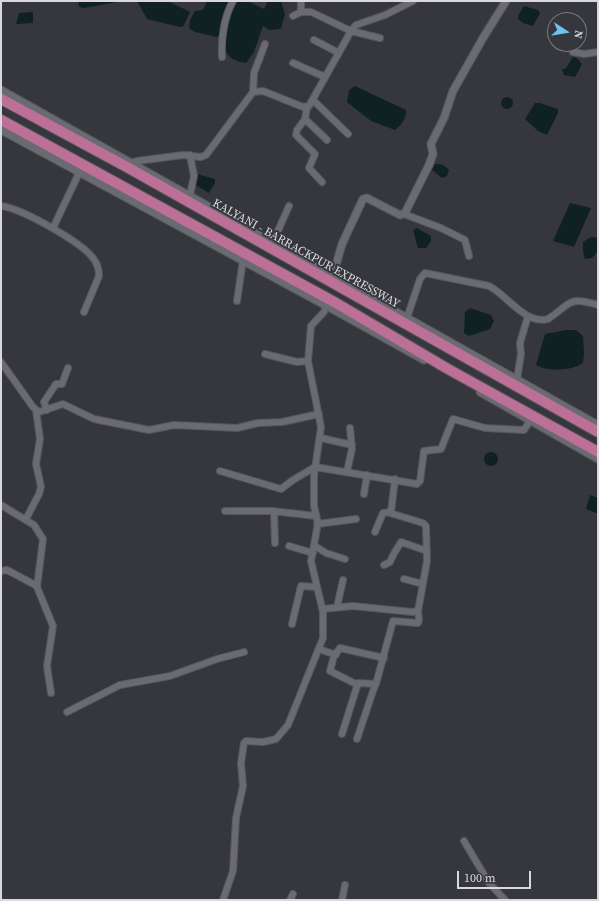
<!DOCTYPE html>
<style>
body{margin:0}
#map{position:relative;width:599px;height:901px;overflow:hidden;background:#36373d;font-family:"Source Serif 4",serif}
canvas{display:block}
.frame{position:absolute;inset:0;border:2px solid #d9d9dd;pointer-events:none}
.north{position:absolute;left:547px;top:12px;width:40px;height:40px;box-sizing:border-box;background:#36373d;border:1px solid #77787d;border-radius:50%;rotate:102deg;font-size:11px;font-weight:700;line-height:16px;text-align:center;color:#d9d9dd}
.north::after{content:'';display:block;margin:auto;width:14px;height:18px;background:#6cc3f2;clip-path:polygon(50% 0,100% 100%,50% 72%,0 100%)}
.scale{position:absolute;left:457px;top:871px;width:74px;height:18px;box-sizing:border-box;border:2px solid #d9d9dd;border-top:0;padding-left:5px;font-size:12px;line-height:14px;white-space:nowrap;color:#d9d9dd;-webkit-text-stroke:3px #36373d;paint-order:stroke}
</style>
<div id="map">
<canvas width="599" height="901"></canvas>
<div class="frame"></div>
<div class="north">N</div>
<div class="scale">100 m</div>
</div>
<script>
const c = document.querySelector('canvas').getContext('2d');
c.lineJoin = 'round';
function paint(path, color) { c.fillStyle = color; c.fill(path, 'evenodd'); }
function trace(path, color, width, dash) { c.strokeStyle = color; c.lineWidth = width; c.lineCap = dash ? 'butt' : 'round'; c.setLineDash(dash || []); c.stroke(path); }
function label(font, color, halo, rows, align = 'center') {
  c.font = font + ' "Source Serif 4",serif'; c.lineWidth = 4; c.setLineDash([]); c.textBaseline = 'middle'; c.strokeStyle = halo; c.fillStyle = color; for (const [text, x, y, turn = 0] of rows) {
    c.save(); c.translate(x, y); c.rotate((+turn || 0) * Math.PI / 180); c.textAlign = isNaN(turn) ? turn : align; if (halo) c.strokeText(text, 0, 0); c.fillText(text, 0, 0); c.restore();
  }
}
const water = new Path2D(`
 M78,1H123L84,8L79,7Z
 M137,1H168L190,12L183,27H180L147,19Z
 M207,1H230L220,35L217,37L195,32L189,28L190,20L195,11L203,10Z
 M239,1H248L264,9L268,1H281L285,14L281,29L270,30L263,26L254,52L246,63C212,59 227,28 233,5Z
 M524,6L538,10L540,13L533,26L523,23L518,19L519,14Z
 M33,12V23L16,24L19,13Z
 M573,57L578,59L582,64L575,77L564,75L562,70L566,68Z
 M355,86L406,110C407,118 401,125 395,130L371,121L347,102L349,90Z
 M501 103a6 6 0 1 1 12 0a6 6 0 1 1-12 0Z
 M535,103H540L558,109V113L547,135L538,131L525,119Z
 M435,164C442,164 445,165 449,170L447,176L442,178L432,170Z
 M197,174L215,179V183L209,193L192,183Z
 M570,203L591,208L574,247L553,241Z
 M417,228L431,236V241L426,248H418L413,230Z
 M591,237L598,238V251L592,258L585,259L583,251V242Z
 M470,308L491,315L494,321L490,329L469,336L464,333L465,312Z
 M566,330H576L583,336L584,353L583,363C571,371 548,372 536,365L545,334Z
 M484 459a7 7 0 1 1 14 0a7 7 0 1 1-14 0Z
 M590,495L598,498V514L586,509Z`);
const minor = new Path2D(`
 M301,1V12H311L351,31L380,38
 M293,16L301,12
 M314,40L339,53
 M573,52L584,54L598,52
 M222,57C221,39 224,17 233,1
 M293,63L325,77
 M253,92L254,73L265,44
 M313,100L348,134
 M307,107L305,119L327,140
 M305,119L297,130L296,135L315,154L309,168L322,182
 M190,155L194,176L190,195
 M131,163L137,161L183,155L201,157L206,155L253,92L263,91L303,107L309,106L351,31L356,25L385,15L413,1
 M1,206C21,208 81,242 93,258C97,263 99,269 99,276L84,312
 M404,214L441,228L465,240L469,256
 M53,228L80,171
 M273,242L289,206
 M237,301L243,260
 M407,318L420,279L425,273L489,286C507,295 525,325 548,319C572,303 567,296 598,305
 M265,354L297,362L308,361
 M1,362L33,407L39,412L63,404L94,419L149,430L174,425L237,428L258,423L282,422L319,414
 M517,379L521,354L520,343L528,316
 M47,410L44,402L56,384H62L68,368
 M321,438L352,445
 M220,471L281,489L293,480L315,467L417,484L420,481L424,451L441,449L453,419L485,428L524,430L530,421
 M347,471L352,449L350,428
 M364,494L367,475
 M1,505L34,525L43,539L37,587L53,626L47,666L51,693
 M225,511H272L316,516
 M274,512L275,543
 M26,519L39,494L41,487L36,464L40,439L36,410
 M317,524L356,519
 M375,532L383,513L391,512L395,479
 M289,546L313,553
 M315,546L326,553L345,559
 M384,565L390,562C393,554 397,549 401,542L427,551
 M1,571L7,570L37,586
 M404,579L423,584
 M337,607L343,580
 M323,609L353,606L412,612L418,611L427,561L426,526L423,523L390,513
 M292,624L301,586L316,587
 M319,649L336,655
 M358,685L330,671L334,656L340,648L384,658
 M67,712L120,685L170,676L217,659L244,652
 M342,734L358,683L376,684L393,621L418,623L419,620L418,611
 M357,739L375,685
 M464,841L489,883L505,900
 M223,900L233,871L236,818L243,786L241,763L244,743L246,741L263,742L276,739L288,725L323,638V612L311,561L318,523L314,506V476L321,427L308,361L311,326L324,312L327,306
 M290,900L293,894
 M342,900L345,885`);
const tertiary = new Path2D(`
 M1,90L598,425
 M1,130L334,310L424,360
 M333,276L342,244L363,199L367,198L400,215L405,213L429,165L433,154L431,144L444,118L453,91L483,38L506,1
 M480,392L598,459`);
const trunk = new Path2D(`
 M1,99L125,166L598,432
 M1,120L336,303L448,369L598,452`);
const streetNames = [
 ["KALYANI - BARRACKPUR EXPRESSWAY",306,254,29]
];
paint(water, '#0f2123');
trace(minor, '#56565c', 8);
trace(tertiary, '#56565c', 9);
trace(trunk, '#56565c', 12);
trace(minor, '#6a6b72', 6);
trace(tertiary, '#6a6b72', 7);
trace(trunk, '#bc7098', 10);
label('12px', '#d9d9dd', '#36373d', streetNames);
</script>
